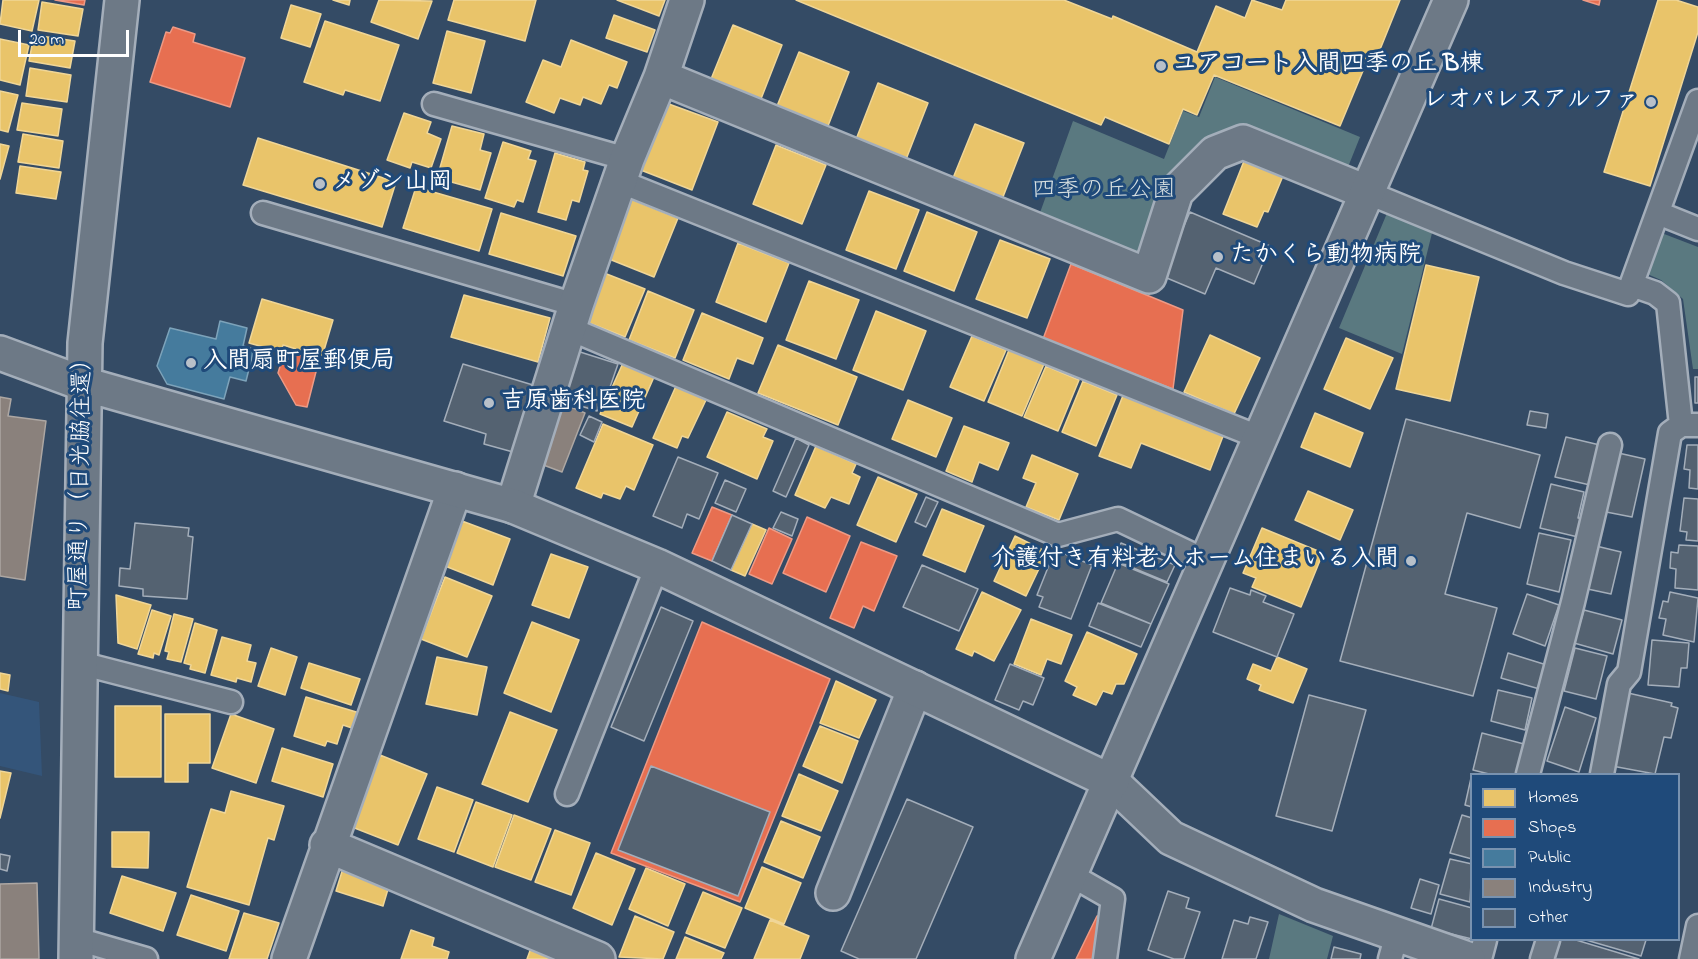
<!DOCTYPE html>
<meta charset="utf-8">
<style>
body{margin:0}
#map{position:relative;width:1698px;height:959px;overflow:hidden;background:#344b65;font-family:"Indie Flower",sans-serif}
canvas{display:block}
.legend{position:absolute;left:1470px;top:773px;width:210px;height:168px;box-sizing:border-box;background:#1f4a7a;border:2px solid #7992af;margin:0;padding:8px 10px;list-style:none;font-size:18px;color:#fff}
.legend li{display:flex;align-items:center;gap:12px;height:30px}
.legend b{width:30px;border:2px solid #7992af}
.scale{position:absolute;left:18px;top:30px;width:111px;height:27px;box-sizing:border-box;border:3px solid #fff;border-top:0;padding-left:8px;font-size:18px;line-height:21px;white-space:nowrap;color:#fff;-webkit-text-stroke:4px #1f4a7a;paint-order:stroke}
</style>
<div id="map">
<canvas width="1698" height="959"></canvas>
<ul class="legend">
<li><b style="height:16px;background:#e9c46a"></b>Homes</li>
<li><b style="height:16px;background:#e76f51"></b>Shops</li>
<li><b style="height:16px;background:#457b9d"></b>Public</li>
<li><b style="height:16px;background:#8a817c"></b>Industry</li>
<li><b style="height:16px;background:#546271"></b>Other</li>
</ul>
<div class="scale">20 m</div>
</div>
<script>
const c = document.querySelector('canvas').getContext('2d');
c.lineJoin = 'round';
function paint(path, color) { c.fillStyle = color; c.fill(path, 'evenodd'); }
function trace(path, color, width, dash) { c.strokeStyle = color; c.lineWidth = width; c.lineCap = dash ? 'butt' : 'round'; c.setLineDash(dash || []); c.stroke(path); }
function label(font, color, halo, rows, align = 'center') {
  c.font = font + ' "Indie Flower","Klee One",sans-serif'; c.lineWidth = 6; c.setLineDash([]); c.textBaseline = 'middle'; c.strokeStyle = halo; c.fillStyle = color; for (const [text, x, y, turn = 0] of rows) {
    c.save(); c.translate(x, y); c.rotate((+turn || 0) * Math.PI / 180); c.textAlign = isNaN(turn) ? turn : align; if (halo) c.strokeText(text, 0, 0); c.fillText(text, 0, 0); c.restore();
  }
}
const built = new Path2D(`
 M0,693L39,702L42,776L0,766Z`);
const green = new Path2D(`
 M1215,77L1360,137L1346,172L1246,129L1206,138L1166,190L1145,256L1037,221L1073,121L1164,159L1183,111L1199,117Z
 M1390,206L1434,225L1402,354L1339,328Z
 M1659,232L1698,247V369H1693L1683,299L1661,280L1645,273Z
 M1279,914L1333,936L1327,959H1269Z`);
const homes = new Path2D(`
 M3,0H39L32,31L0,24Z
 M333,0H350L349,5Z
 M379,0L432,1L418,39L371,22Z
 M454,0H536L525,41L448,20Z
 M617,0H665L659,16Z
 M796,0H1064L1112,19L1113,16L1197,52L1216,6L1245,18L1252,0L1282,10L1286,0H1400L1377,57L1370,54L1340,126L1214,75L1197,115L1183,109L1169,144L1105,117L1101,125Z
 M1658,0H1676L1698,7V32L1650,186L1604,172Z
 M42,2L83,9L78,36L38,30Z
 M291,5L321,14L310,47L281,38Z
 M614,15L655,30L647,52L606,38Z
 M325,21L399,45L380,101L345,90L343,95L304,82Z
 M733,25L782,45L759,104L709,84Z
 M447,31L485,41L471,93L433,83Z
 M34,35L75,41L70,68L29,61Z
 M0,39L29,45L20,85L0,80Z
 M571,40L627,62L617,88L609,85L601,104L583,97L580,105L560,98L554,113L526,102L543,60L561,67Z
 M799,52L849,72L826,131L775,111Z
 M30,68L71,75L67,102L26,96Z
 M878,83L928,103L905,162L855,142Z
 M0,91L18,95L8,132L0,130Z
 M658,100L718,122L692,190L633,167Z
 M22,103L62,109L58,136L17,130Z
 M404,113L431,122L427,133L441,139L431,168L412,162L410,168L387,160Z
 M975,124L1024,143L1001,202L951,183Z
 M452,126L484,134L480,150L491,153L480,190L437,178Z
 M23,134L63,141L59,168L18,162Z
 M258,138L396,182L382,227L243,185Z
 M503,142L531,151L528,159L536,161L523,202L517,200L514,207L485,198Z
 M0,144L9,146L0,179Z
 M776,145L826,165L802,224L753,204Z
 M555,153L585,162L583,170L588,171L579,202L572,200L566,220L538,212Z
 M1246,156L1285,171L1268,212L1264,211L1257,227L1223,214Z
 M20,166L61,172L56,199L16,193Z
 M416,187L492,209L479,251L403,228Z
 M869,191L919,210L896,269L846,250Z
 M628,198L678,218L654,277L604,257Z
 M927,212L977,232L954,291L904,271Z
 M501,213L576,236L563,276L489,254Z
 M1000,240L1050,259L1027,318L976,299Z
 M738,243L789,263L766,322L716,302Z
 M1426,265L1479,277L1450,401L1396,389Z
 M599,271L645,289L625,337L579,319Z
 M809,281L859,300L836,359L786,340Z
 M648,291L694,310L675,358L629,340Z
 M464,295L550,318L538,362L451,337Z
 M262,299L333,320L322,357L283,345L281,352L249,343Z
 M876,311L926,331L903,390L853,370Z
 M702,313L763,338L753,364L737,358L729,379L683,360Z
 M1210,335L1260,358L1234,414L1184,392Z
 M972,336L1006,350L984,401L950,387Z
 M1346,338L1393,358L1370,409L1324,389Z
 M778,345L857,377L838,425L758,393Z
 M1009,350L1044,364L1022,416L988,402Z
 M623,363L654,377L632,427L600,414Z
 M1046,366L1079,380L1058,431L1024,417Z
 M1083,381L1117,395L1096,446L1062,432Z
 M676,386L706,400L688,438L682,436L677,448L653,438Z
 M1124,393L1225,431L1210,470L1141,443L1131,468L1099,456Z
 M908,400L952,418L936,457L892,439Z
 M727,412L767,429L763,437L773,441L757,479L707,457Z
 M1315,413L1363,433L1350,467L1301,447Z
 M603,424L653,445L634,490L626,486L620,499L603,493L601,498L576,488Z
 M964,426L1009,443L998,470L979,462L972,482L946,471Z
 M816,446L856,464L852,473L860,477L849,504L831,497L825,508L795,495Z
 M1032,455L1078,474L1059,520L1026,507L1036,483L1023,478Z
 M878,477L917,494L896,542L857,525Z
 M1308,491L1353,510L1340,540L1295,520Z
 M942,509L984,526L965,572L923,555Z
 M462,521L510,539L493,585L445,566Z
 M752,524L766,530L745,576L731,570Z
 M1262,528L1323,553L1301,607L1252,587L1256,578L1243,573Z
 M1015,536L1047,552L1026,596L994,581Z
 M551,554L588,567L569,618L532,605Z
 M445,577L492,596L467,657L421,639Z
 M982,592L1021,610L994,661L974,651L972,656L956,649Z
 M116,595L151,605L137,649L118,643Z
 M152,610L171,616L159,655L154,653L153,658L138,654Z
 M174,614L193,619L181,662L167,659L169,652L165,651Z
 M1031,619L1072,635L1061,664L1047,659L1041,675L1014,664Z
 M532,622L579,640L551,712L504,693Z
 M195,623L217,630L205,673L190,669L191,665L184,663Z
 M1087,632L1137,654L1124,684H1116L1112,694L1103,691L1096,705L1073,695L1077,687L1065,681Z
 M222,637L251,645L247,661L256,663L251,682L237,678L236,682L211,675Z
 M271,648L297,657L285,695L258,686Z
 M437,657L487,667L477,715L426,704Z
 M1277,657L1307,669L1293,703L1259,690L1261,685L1247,679L1253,664L1271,671Z
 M309,663L360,679L351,705L301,688Z
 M0,673L10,675L8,691L0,689Z
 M836,681L876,700L859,738L820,723Z
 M306,697L363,714L358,730L343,725L337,744L327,741L325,746L294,736Z
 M115,706H161V777H115Z
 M510,712L557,730L528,802L482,784Z
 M165,714H210V763H188V782H165Z
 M231,714L274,729L256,783L212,768Z
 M820,726L858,741L842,783L803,766Z
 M282,748L333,764L323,797L272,781Z
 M380,755L427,774L398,845L352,827Z
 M0,771L11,773L0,818Z
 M799,774L838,791L821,831L782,816Z
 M437,787L473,800L454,852L418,839Z
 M231,791L284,806L274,840L268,838L249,905L187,887L211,809L225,813Z
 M476,802L512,815L493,867L457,853Z
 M514,815L551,829L531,880L495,867Z
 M781,821L820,837L803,878L764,862Z
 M555,830L590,843L571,895L535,882Z
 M112,832H149L148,868L112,867Z
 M596,853L635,869L612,925L573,908Z
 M344,865L391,879L383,906L336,891Z
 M762,867L801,883L784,924L745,908Z
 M646,868L685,884L668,926L629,909Z
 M122,876L176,893L163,931L110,913Z
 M703,892L742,908L725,948L686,933Z
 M191,895L239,911L226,951L177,935Z
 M244,913L279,923L267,959H229Z
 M635,916L674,932L663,959L619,957Z
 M770,920L809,936L800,959H754Z
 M411,930L434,938L432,946L449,952L447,959H401Z
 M685,937L724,953L721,959H676Z
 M531,948L559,959H527Z`);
const shops = new Path2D(`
 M55,0H85L84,5Z
 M1583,0H1600L1599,5Z
 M173,27L195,34L193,42L245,58L230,107L150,82L166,32L170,33Z
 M1071,264L1183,310L1173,389L1043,339Z
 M285,350L319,360L307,407L296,405L278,373Z
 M712,507L732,515L712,561L692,553Z
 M807,517L850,536L826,592L783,573Z
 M769,528L792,539L772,584L749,574Z
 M861,542L897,556L874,611L863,606L854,628L830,618Z
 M702,622L830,679L740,902L611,853Z
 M1104,915L1098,959H1076L1097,916Z`);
const public = new Path2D(`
 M220,321L247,328L243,346L254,349L246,381L230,377L224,399L167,384L157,366L170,328L216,339Z`);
const industry = new Path2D(`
 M0,397L11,399L8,416L46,421L25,580L0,576Z
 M561,403L585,413L562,472L538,463Z
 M37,883L39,959H0V884Z`);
const building = new Path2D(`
 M1190,212L1270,246L1254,284L1216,268L1205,294L1162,276Z
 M577,351L618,364L609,390L604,388L597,411L571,403L573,397L564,394Z
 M463,364L533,385L513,452L484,444L486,434L444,421Z
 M1695,377H1698V403H1695Z
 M1530,411L1548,414L1546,428L1527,425Z
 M589,416L602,422L594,442L580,435Z
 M1406,419L1540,455L1520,528L1467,513L1445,594L1497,608L1473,696L1340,661Z
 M1566,437L1604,446L1590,485L1555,477Z
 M796,438L809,445L786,497L773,491Z
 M1687,445H1698V489L1689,488L1690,470L1684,469Z
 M1614,452L1645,459L1632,517L1601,511Z
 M678,457L718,473L699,519L687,514L682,528L653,516Z
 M725,480L746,489L736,512L715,503Z
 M1551,484L1584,492L1578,518L1583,519L1578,537L1540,528Z
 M926,497L938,502L926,527L915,522Z
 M1684,498L1698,499V541L1686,540L1687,532L1680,531Z
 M781,512L798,519L792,536L773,528Z
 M732,515L752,524L731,570L712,561Z
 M135,523L189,528L188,536L193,537L187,599L143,596V589L119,586L120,568L130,569Z
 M1539,533L1571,540L1559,592L1527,584Z
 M1121,543L1175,565L1167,582L1114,560Z
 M1592,545L1621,552L1611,594L1583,588Z
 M1679,545L1698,546V590L1675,588L1676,569L1670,568L1671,552L1678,553Z
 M1055,550L1092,565L1071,619L1039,607L1043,597L1037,595Z
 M1118,563L1169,584L1151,624L1101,603Z
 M922,565L978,589L959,631L903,607Z
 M1230,588L1250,595L1251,590L1266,596L1263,602L1294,614L1277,657L1213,632Z
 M1670,592L1698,598L1694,642L1663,635L1666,619L1659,618L1663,601L1668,602Z
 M1527,594L1559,605L1545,646L1513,634Z
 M1098,603L1151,624L1141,647L1089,626Z
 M661,607L693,621L644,741L611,727Z
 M1584,610L1622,620L1613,654L1574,643Z
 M1652,640L1689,643L1687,668H1681L1679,687L1648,685Z
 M1575,648L1607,656L1596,699L1564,691Z
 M1508,653L1550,666L1543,690L1501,678Z
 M1010,664L1044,678L1033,705L1023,701L1019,710L995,700Z
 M1498,690L1532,698L1525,730L1491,721Z
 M1628,693L1672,703L1671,706L1678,708L1671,738L1664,737L1655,774L1612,766Z
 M1309,695L1366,710L1332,831L1276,816Z
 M1565,707L1596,718L1579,772L1547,761Z
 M1482,733L1524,744L1516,774H1489L1473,770Z
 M651,766L770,812L738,896L618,850Z
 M1471,778H1472V807L1465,805Z
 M907,799L973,827L916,959H859L841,951Z
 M1462,815L1472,818V859L1450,853Z
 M0,854L10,856L7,871L0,869Z
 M1450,859L1472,864L1470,902L1440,894Z
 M1420,879L1439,885L1431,914L1411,908Z
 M1168,891L1189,898L1186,908L1200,912L1184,959H1174L1148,950Z
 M1439,899L1472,908V939L1431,929Z
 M1250,917L1268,922L1256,959H1222L1234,920L1248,924Z
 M1552,940H1576L1639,959H1547Z
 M1586,940H1646L1641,956Z
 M1334,947L1361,954L1360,959H1331Z`);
const service = new Path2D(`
 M434,104L627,159
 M619,181L1261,438
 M1366,192L1564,273L1628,294L1698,101
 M263,213L576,305
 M1658,213L1698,229
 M1632,285L1655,293L1668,303L1681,425
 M568,328L1058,535L1118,519L1208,562
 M80,663L231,702
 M1528,774L1573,602L1610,445
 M1602,774L1619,684L1629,672L1670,433L1681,425H1698
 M567,794L657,566
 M1071,875L1113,899L1105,959
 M77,939L146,959
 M1390,959L1397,934
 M1480,959L1485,940
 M1542,959L1548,940
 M1691,959L1698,926`);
const minor = new Path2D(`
 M661,77L1149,276L1176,192L1215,153L1243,142L1366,192
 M0,353L84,384
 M513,506L576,305L627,159L661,77L687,0
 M1112,782L1171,838L1314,905L1468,959
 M327,845L598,959
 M833,893L915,688
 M289,959L455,489`);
const tertiary = new Path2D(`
 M84,384L513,506L657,566L1112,782
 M76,959L85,343L122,0
 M1033,959L1451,0`);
const markers = [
 [1161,66,6,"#b8c0c9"],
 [1651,102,6,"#b8c0c9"],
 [320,184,6,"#b8c0c9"],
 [1218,257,6,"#b8c0c9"],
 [191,363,6,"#b8c0c9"],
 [489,403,6,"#b8c0c9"],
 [1411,561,6,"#b8c0c9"]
];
const poiNames = [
 ["ユアコート入間四季の丘 B棟",1173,66],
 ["レオパレスアルファ",1639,102,"right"],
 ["メゾン山岡",332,184],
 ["たかくら動物病院",1230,257],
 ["入間扇町屋郵便局",203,363],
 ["吉原歯科医院",501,403],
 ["介護付き有料老人ホーム住まいる入間",1399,561,"right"]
];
const parkNames = [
 ["四季の丘公園",1104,192]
];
const streetNames = [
 ["町屋通り（日光脇往還）",83,479,-89]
];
paint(built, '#34557a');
paint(green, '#5a7980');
paint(homes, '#e9c46a');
trace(homes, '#f0d697', 1.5);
paint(shops, '#e76f51');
trace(shops, '#ee9a85', 1.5);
paint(public, '#457b9d');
trace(public, '#7da3ba', 1.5);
paint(industry, '#8a817c');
trace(industry, '#ada7a3', 1.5);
paint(building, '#546271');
trace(building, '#a4aeba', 1.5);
trace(service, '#a4aeba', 27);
trace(minor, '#a4aeba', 38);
trace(tertiary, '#a4aeba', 38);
trace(service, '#6d7986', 22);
trace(minor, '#6d7986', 33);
trace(tertiary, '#6d7986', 33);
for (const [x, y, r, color] of markers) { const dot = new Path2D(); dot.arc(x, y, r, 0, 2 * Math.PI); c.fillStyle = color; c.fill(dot); trace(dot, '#1f4a7a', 2); }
label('bold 24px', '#fff', '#1f4a7a', poiNames, 'left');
label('24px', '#d7dfe0', '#1f4a7a', parkNames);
label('24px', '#fff', '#1f4a7a', streetNames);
</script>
